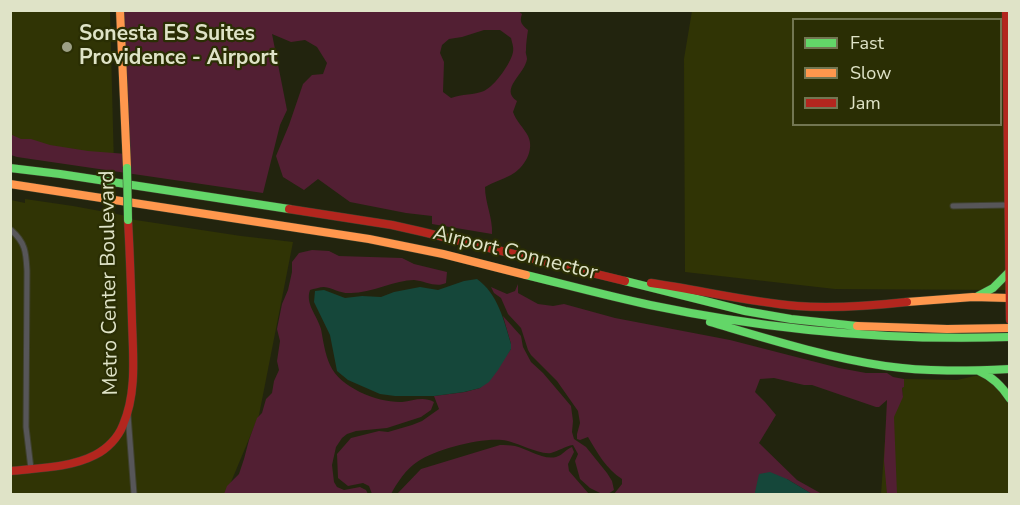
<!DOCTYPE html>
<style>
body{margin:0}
#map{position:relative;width:1020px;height:505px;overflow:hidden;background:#22240e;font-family:"Nunito Sans",sans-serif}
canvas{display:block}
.frame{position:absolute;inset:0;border:12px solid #dfe3c7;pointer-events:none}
.legend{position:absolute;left:792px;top:18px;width:210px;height:108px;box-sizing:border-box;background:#2a2e04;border:2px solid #727652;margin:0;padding:8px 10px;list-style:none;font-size:18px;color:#dfe3c7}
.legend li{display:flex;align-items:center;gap:12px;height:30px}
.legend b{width:30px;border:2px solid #727652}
</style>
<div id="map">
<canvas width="1020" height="505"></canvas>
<div class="frame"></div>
<ul class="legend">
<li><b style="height:8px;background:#63d668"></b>Fast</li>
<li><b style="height:8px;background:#ff974d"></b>Slow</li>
<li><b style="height:8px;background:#b3261e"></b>Jam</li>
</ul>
</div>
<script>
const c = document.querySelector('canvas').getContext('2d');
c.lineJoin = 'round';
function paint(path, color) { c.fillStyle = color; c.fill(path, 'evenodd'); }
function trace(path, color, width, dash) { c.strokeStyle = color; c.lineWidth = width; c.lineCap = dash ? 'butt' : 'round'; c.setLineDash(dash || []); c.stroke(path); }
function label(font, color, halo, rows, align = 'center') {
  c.font = font + ' "Nunito Sans",sans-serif'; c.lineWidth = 4.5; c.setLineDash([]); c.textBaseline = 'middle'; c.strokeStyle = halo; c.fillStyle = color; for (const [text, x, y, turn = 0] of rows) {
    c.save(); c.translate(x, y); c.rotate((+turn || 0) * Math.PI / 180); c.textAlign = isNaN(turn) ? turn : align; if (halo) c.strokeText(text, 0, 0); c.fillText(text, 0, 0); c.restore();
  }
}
const built = new Path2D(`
 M10,11H110L114,167L11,148Z
 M692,11H1009V290L835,289L685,272L684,59ZM794,20H1000V124H794Z
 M25,199L73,206L127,216L129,219L241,236L293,242L259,415L226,494H11V200L25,203Z
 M979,375L991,379L1009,402V494H881L888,400L903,397L902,388L904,387V379L957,380Z`);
const green = new Path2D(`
 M517,10L522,14C519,22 522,25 528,30C527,37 526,43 526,50C525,53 527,56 527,59C525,74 499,89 517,101L513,112C516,121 524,128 528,136C535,150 524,168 511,175C502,180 493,182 485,187C485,203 493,218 492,234L432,224V216L406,213L350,202L318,179L304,190L283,177L276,156L289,125L303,84L312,75L323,74L327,63L317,47L305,40L291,42L272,34L287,110L280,125L263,193L17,157L11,155L10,134L21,139H31L50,145L88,151L127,154L123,11ZM484,30H500L511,38C512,43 514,47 513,52C511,63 495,86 484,91C474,95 462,94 451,98L443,92L444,62L440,53L442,45L449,39L462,37Z
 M312,250L329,251L339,256L402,258L414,264L447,272L446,283C436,288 425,281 414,280C396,280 371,293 351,293C341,294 333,288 324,287C320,287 314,289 310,290C305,304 317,315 321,329C323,340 325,354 330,365C340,388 379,403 402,402C413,401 423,396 434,402L431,410L421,417L387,428L356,431L347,434L342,438L336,447L332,465L334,482L337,487L344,490L360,487L366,490L368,494H224L227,486L239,474L244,459L249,440L257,418L262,413L266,399L272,393L274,381L279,370L277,361L280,341L277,329L282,304L288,290L292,272V262L299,253Z
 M518,284V293L538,304L553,306L564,304L615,318L730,340L839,368L866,373H887L893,377L904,379V387L902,388L903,397L894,417L897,494H887L884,461L887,400L879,407H876L812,385H804L774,378L760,379L755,392L765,402L776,415L759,443L797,480L822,494H812L787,479L755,492V494H614L622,484V479C606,469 597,452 588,437L580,440L577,439V434L580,423L578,411L557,381L531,355L528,350L521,328L508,314L501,298L494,293L491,287L507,294L515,291Z
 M503,316L521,336L523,347L531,362L543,373L571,406L573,421L572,432L574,439L586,447L607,473L612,481L614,490L608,494H602L590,488L580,479L575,461L578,454L573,445C565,446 559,451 551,453C539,455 515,441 502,440C479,438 436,449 417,462C406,469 397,483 391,494H372L369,486L363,483L348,486L338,478L337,454L351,438L379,431L388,432L412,425L422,421L439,409L434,396L465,392L480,388L511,349V344Z
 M500,445C505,445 510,445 515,446C528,449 542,460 556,457C563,455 566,449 572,447L574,452L568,464L569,471L589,494H397L421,469Z`);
const water = new Path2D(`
 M477,279C498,294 504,321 511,344V349L498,370L489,382L480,388L464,392L434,396H395L380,394L348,380L337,371L330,335L314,302L315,291L324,290L345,298L362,296L381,297L394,292L420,287L438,290L464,281Z
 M770,472L787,479L812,494H755V492L759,474Z`);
const street = new Path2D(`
 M953,206L1009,205
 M11,230C26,243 26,253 27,271L26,427L31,469
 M128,415L134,494`);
const fast = new Path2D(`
 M10,168L60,174L289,209
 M526,275C567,285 608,296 650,305C769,330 889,341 1010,337
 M625,281L745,311L791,319L857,326
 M978,296L993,288L1009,272
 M710,322C768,339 825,357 885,366C927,372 968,371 1010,369
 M979,371C993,377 1002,386 1010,399`);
const slow = new Path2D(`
 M120,10L127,168
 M10,184L369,239L443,254L526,275
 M907,302L973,297L1009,298
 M857,326L947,329L1010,328`);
const jam = new Path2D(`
 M1006,10L1010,320
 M289,209L392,225L423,232L625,281
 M651,283C700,290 748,302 797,306C833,309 870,306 907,302
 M10,471C37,468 70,468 95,455C107,449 118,438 123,425C137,393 133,355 132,321C131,287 130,254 128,220`);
const fastBridge = new Path2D(`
 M127,168L128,220`);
const markers = [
 [67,47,6,"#9da086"]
];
const poiNames = [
 ["Sonesta ES Suites",79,35],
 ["Providence - Airport",79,59]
];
const streetNames = [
 ["Airport Connector",515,254,14],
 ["Metro Center Boulevard",110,283,-91]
];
paint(built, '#303405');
paint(green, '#521f33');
paint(water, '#15473a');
trace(street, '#3f412d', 7);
trace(fast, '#3f412d', 9);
trace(slow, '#3f412d', 9);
trace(jam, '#3f412d', 9);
trace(street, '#575659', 5);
trace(fast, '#63d668', 8);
trace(slow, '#ff974d', 8);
trace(jam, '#b3261e', 8);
trace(fastBridge, '#3f412d', 9, []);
trace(fastBridge, '#63d668', 8);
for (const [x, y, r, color] of markers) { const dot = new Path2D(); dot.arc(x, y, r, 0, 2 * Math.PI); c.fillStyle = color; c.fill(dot); trace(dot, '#2a2e04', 2); }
label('bold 21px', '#dfe3c7', '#2a2e04', poiNames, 'left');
label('21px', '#dfe3c7', '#2a2e04', streetNames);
</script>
